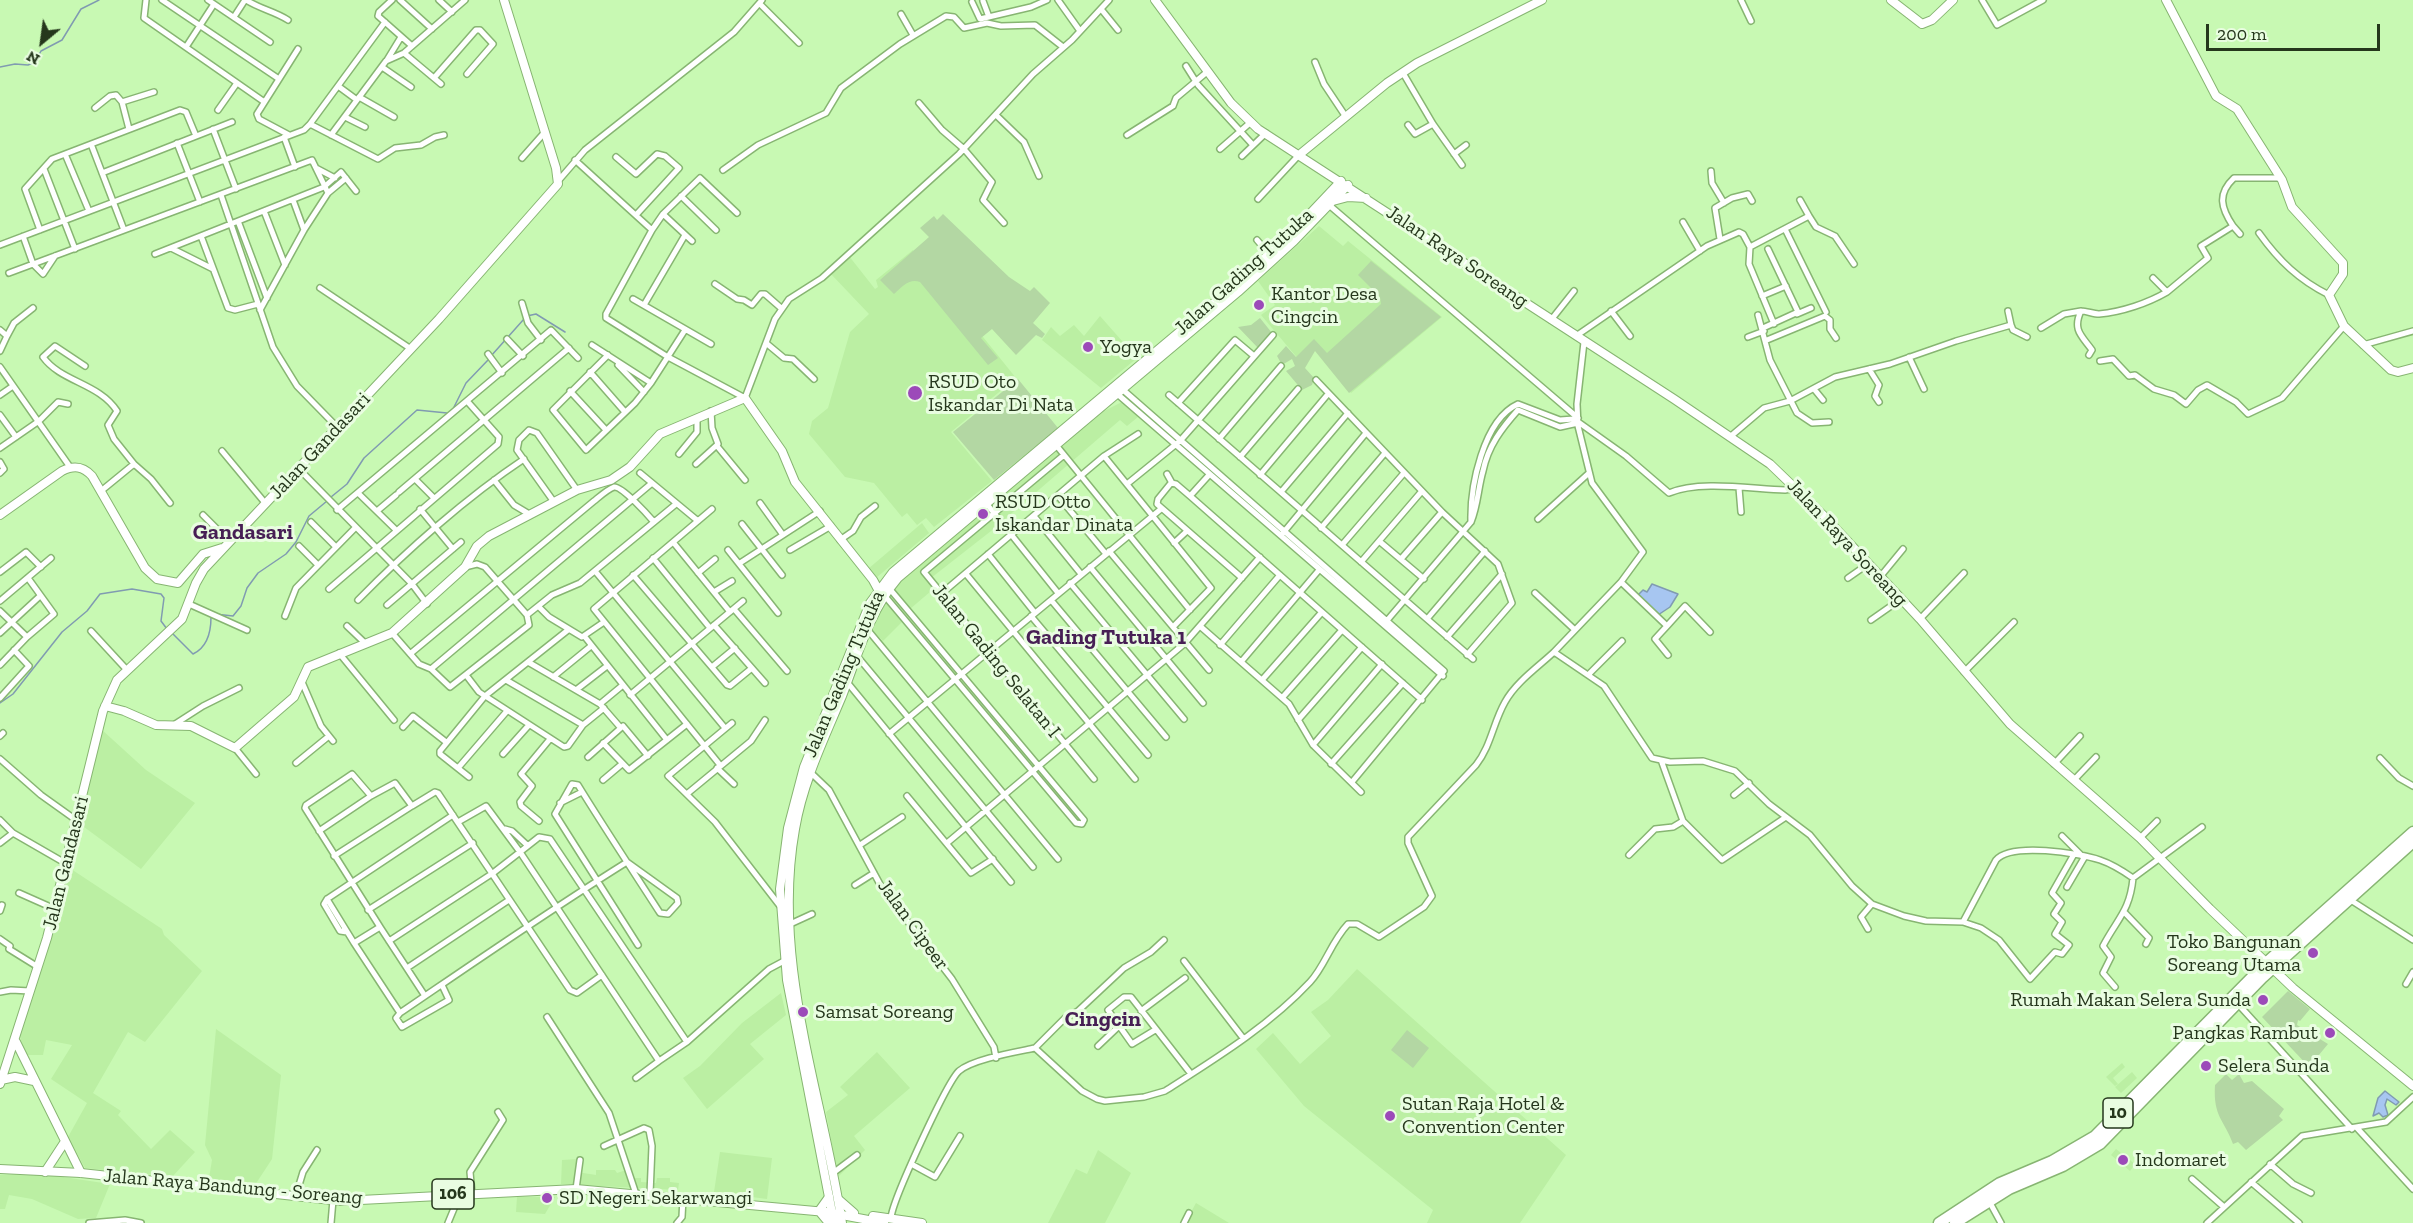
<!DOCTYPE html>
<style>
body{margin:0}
#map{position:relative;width:2413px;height:1223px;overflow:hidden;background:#c8f9b3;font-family:"Zilla Slab",serif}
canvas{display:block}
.north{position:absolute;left:12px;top:12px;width:60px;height:60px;-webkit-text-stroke:4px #e9fde1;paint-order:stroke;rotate:209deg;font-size:16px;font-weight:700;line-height:24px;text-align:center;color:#25371c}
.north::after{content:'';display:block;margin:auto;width:21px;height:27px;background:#25371c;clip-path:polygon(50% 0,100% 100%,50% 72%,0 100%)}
.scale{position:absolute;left:2206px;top:24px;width:174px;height:27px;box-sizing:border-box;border:3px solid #25371c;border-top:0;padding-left:8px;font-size:18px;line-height:21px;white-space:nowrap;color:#25371c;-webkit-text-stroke:4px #e9fde1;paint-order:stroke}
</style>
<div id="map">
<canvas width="2413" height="1223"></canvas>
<div class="north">N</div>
<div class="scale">200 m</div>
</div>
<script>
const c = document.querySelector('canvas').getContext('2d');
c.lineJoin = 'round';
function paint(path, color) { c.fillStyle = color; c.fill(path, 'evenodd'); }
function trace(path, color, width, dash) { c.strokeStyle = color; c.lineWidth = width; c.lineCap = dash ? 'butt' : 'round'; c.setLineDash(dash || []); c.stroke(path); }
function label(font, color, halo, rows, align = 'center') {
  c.font = font + ' "Zilla Slab",serif'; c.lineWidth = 6; c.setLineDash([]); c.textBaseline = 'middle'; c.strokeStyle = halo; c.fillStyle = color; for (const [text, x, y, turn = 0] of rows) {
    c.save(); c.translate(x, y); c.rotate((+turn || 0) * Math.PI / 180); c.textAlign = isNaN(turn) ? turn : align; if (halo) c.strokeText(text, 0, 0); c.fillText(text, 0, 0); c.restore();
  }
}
const built = new Path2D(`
 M1319,226L1343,246L1348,241L1442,317L1351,393L1315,350L1300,361L1261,315L1275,305L1258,281Z
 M913,250L1016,378L951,432L992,481L934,527L926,518L917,525L907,513L902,517L874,483L845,477L809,434L812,421L828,408L850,332L869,314L830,273L849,256L875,289L878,287L876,280Z
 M1100,316L1137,358L1101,388L1042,340L1051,327L1060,336L1074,325L1084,336Z
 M1122,402L1138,417L1127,426L1120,420L991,531L931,578L937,586L910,609L893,589L900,581L1098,414Z
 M922,523L929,533L876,578L868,569Z
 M884,601L902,622L883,641L871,628Z
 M101,729L146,770L195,803L141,869L80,824Z
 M68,867L162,929L164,935L202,971L145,1042L128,1032L93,1093L121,1111L118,1115L151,1149L170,1130L195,1152L172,1177L85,1168L68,1137L87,1103L51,1079L72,1045L46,1040L43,1055H26L19,1034Z
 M1357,969L1566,1155L1520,1223H1427L1433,1210L1304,1106L1256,1049L1273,1033L1300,1064L1331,1036L1311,1012L1328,1000Z
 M781,993L786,1015L750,1044L764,1059L707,1109L683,1078L700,1066L742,1023Z
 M216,1029L281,1075L272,1159L255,1185L209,1178L212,1160L205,1145Z
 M877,1052L910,1088L854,1136L865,1150L838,1177L826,1112L848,1095L840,1087Z
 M2122,1063L2125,1067L2113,1078L2118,1084L2115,1086L2106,1077Z
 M2132,1072L2137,1078L2121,1093L2115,1087Z
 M2116,1149L2135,1164L2130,1171L2111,1155Z
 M1098,1150L1131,1173L1105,1223H1048L1076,1169L1087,1174Z
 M720,1152L772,1158L767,1199L714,1192Z
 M578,1159L577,1172L596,1175V1170H615L617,1173L626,1170L630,1178H641V1182L656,1183L657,1178H670V1182L679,1183L678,1190L561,1184L562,1160Z
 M43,1174L110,1184L96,1218L78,1219L32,1199L9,1195L5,1209H0V1175Z
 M517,1197H555L545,1214L516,1212Z
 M1196,1203L1229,1223H1185Z`);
const green = new Path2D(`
 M943,214L1009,277L1030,291L1034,287L1050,303L1033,323L1045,334L1042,338L1036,335L1016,355L992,329L981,338L998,358L988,365L920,282C909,278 902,287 894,294L880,280L929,237L920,228L934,216L937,220Z
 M1371,261L1441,317L1349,393L1315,351L1305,368L1314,378L1312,385L1302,390L1286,371L1295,366L1292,359L1282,365L1277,356L1286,346L1296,357L1314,339L1327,353L1381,304L1380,297L1358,275Z
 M1260,318L1272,333L1258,348L1238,327L1251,325Z
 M1018,379L1058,428L994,480L953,432Z
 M2288,991L2310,1009L2300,1021L2298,1020L2297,1025L2328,1044L2309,1067L2262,1017Z
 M1407,1030L1429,1048L1413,1068L1391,1050Z
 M2226,1074L2232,1080L2239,1074L2244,1083L2252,1081L2284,1109L2279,1116L2283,1120L2246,1150L2238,1142L2233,1144C2224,1119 2213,1117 2215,1085Z`);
const water = new Path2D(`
 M1652,584L1678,594L1670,607L1658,615L1637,596L1643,590L1647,592Z
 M2385,1091L2399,1102L2396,1105L2387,1099L2385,1105L2388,1115L2383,1117L2379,1113L2373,1116L2378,1098Z`);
const stream = new Path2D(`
 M0,67L15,64L28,65L35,62L41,51L62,40L81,9L99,0
 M527,316L536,314L565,332
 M491,356L524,319
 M453,409L466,383L488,360
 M331,497L347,484L364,458L417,410L447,413
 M215,614L233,616L241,606L247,588L258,573L286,554L296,542L309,516L327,501
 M171,632L193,654C208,647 211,631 211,617
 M0,703L13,694L62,632L87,611L100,594L132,589L161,594L164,598L161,621L167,629`);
const street = new Path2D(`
 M146,0L144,18L263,101
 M162,0L279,79
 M208,0L270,42
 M246,0C260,9 274,11 288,20
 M392,0L379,12L378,16L412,46
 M400,0L432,29
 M439,0L452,12
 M1058,0L1080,31
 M1741,0L1751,21
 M1982,0L1997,25L2043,0
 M983,1L989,17
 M972,2L980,19L1031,7L1047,0
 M760,4L799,43
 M1101,9L1118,30
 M901,14L913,35
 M234,17L245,0
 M186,47L214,4
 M404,53L441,84
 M387,60L401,37
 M1315,62L1324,84L1346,117
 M1186,66L1198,85L1252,144
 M382,67L411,87
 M1403,73L1433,124L1462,165
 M434,78L476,30H480L493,44L467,74
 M338,86L357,100
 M359,97L394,117
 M122,102L154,92
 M919,103L942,130L964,149L992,182L983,200L1004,223
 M95,108L110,96L116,95L122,102L129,129
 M218,110L237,83
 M997,116L1024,142L1039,176
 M345,117L365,127
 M310,124L385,22
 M1408,125L1415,134L1433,124
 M213,129L236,189
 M289,135L259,119L257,114L298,49
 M331,135L386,61L404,53L465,0
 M1127,135L1173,106L1176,98L1207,72
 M284,137L295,167
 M177,143L200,202
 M91,144L124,230
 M1220,149L1251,122
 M65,154L89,211
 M1454,154L1466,145
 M1242,156L1266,133
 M616,157L636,174L657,154L665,156L679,168L636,215
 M522,158L545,132
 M575,160L652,230L663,214L700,178L737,213
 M316,168L335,178
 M44,169L75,249
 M723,170L758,145L826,113L841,88L900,44L946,16L954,17L964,28L987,23L1001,26L1035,25L1063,47
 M1711,171L1712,183L1724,203
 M102,173L232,122
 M559,180L585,150L734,32L762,0
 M328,193L346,178
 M221,195L273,347L297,386L338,428
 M681,196L716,230
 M1258,199L1299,155
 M293,200L304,230
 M1800,200L1809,216
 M1329,205L1578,418
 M264,211L285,265
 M663,214L692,241
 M238,221L267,298
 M1683,222L1700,251
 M2233,226L2240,234
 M1785,229L1826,312
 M40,230L25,189L52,159L180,110L186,112L196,136
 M652,230L606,314V318L668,357L745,398L775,319L789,299L822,278L959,154L1033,74L1072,40L1109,0
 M2259,233C2279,261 2299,280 2329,295
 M23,236L33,264L43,274L55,256
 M201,236L228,308L235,310L258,304
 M1720,239L1715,208L1732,198L1748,194L1752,201
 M1257,240L1269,254
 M0,245L304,130L310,124L378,159L395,148L421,145L435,137L444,135
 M1750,247L1809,216L1816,227L1835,236L1854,264
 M171,248L213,269
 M155,254L324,187L341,172L356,191
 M9,273L312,160L328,193L304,230L260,310
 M2153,278L2167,292L2208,258L2201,246L2233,226C2221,208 2217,194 2234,178H2281
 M715,284L737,299L744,300L752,305L761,294H765L781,308
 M320,288L411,349
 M1762,296L1786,286
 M633,299L711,344
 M522,303L528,323L541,340
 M644,305L685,235
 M1611,311L1630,336
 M1797,314L1811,308
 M1758,315L1770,360L1797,413L1812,423L1829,422
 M1551,320L1574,291
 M2011,325L2013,330L2027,337
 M1763,328L1798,312L1768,249
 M2041,328L2064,314L2081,311
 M0,330L7,336L0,351
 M7,336L14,323L33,308
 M1576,336L1707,246L1739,232L1743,234L1750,247L1749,264L1774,324
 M1748,337L1764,331
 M507,339L523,356
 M1767,340L1825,316L1830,320V329L1836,338
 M1584,342L1577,404L1578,426L1592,483L1643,552L1621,582L1554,652L1604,686L1652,758L1670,762L1703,761L1735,771L1769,804L1810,835L1852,886L1872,904L1904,916L1926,921L1963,922L1981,928L1999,940L2030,979L2055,952L2062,954L2069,945L2055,934L2062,922L2054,914L2061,903L2052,893L2073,856
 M766,343L784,358L793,359L814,379
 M592,345L651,383
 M2363,345L2413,331
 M488,354L502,373
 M608,355L553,410L586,450L635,403L651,383L685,330
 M2089,355L2092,350C2082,336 2072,330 2081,311C2087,311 2093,314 2099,314C2122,312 2148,303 2167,292
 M1909,357L1924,389
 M2100,361L2113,359L2129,376L2135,375L2154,389L2174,395L2186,404L2198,390L2207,385L2236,402L2248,414L2282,398L2344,326
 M618,365L644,392
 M85,366L55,346L43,357C61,382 99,383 117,411L108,425L114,439L134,464L101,491
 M0,367L70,467
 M1869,369L1879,385L1875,396L1879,402
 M590,372L625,412
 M1316,380L1442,512L1498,564L1512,603L1467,655
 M1122,389L1444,671L1352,782
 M1814,389L1823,400
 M570,391L606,430
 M1115,392L1443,676
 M0,395L13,386
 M1169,395L1473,659
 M1178,403L1235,340L1254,356
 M0,415L16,437
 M1731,436L1764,408L1790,401L1835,377L1890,364L1956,341L2011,325L2008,311
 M1219,439L1281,366
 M1056,445L1190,610
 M717,446L745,480
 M0,448L39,421L58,402L68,404
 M222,451L266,504
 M679,454L697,432V419
 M1064,455L924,572L1094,779
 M1104,456L1211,588L1173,627
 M1240,457L1298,389
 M0,462L4,469L0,473
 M134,464L151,479L170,503
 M696,464L718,444L712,428L711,411
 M299,469L412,584L427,604
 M640,473L698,521
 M1167,474L1172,483
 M1260,475L1328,394
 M415,479L434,498
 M494,480L514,505L529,514
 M1127,484L1180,441L1273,335
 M1739,488L1741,512
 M399,492L569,348
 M1281,492L1348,413
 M358,493L395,529
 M1058,496L1106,554
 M1190,496L1209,475
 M554,502L517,450L519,440L529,430L537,433L577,490
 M760,503L783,535
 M986,503L1058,593
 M420,509L453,549
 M712,509L594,609L720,765
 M337,510L551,330L578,358
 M377,511L396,495
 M203,515L229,541
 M1034,516L1081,574
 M1538,519L1589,473
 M311,522L336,547
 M1471,522C1470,487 1483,420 1518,404L1560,420L1574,419L1626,456L1669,493C1700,480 1751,489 1785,490L1796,488
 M742,524L782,575
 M1321,528L1385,453
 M1283,533L1366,433
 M840,540L853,531L861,517L875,506
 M1379,541L1424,579
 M673,542L730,612
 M1174,543L1187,531
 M1342,545L1404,473
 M299,546L318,565
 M728,550L778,613
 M790,550L831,526
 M1109,551L1209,670
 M988,554L1035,613
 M653,558L710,628
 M1401,559L1442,512
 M1361,562L1422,491
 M740,563L820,511
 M1090,567L1203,703
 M595,571L725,728
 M0,572L26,552L41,567
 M698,573L715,559
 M966,574L1135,779
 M633,575L727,685L730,686L752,668
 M1880,577L1903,549
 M1242,578L1157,504L1158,499L1171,483L1176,484L1190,496L1422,700
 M1848,578L1868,564
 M1621,582L1667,626L1655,639L1668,655
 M1070,583L1184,719
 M329,589L498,444L499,437L467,401
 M714,592L732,581
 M1535,593L1575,630
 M941,594L1104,456L1138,434
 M884,595L1076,823L1082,824L1084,820L889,588
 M358,600C406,551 467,497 524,459
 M1051,600L1166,737
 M0,601L51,558
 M189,604L247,630
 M387,605L461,542
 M539,607L549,617L582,637L604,622
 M734,609L787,671
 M0,611L27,637
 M527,615L552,595L580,583L676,504
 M285,616L296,588L355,528
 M1031,616L1148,755
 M1427,619L1485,551
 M1920,619L1964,573
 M1871,620L1901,599
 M1384,624L1471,522C1478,505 1478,488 1483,471C1488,446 1502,428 1518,410L1560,427L1578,423
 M714,625L765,683
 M347,626L366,644
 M1667,626L1685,606L1710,632
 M1201,627L1289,704L1313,745
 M867,629L1058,859
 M91,631L127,670
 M0,633L40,596
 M392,633L419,664L431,669L450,687L529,625L527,615L485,567L477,564L465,567
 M585,637L667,740
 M1447,637L1502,574
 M1220,645L1280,575
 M339,653L394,720
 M410,654L594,501C599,497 608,489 614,487C622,486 648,515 654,522
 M857,656L1033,867
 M528,662L600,704L620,727
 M1241,662L1319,570
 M0,665L27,637L54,614L28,578
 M712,667L735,648
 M431,669L652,483
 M1964,672L2014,622
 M1590,673L1622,641
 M466,675L479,692L564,747L568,746L583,725L604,708
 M553,677L591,646
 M506,680L583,725
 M1262,680L1322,612
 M302,682L321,726L333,741
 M847,682L1011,882
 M576,690L607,666
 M630,695L743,601
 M0,698L29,666L14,650
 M1282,698L1342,630
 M600,704L623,685
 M1298,720L1362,647
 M732,723L668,776L715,822L780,906
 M175,724L203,706L239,688
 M403,727L413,716L446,742
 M889,734L1161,509
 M0,736L3,733
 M603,743L629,770L687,724
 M235,748L256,774
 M503,754L529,725
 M588,757L623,726L648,756
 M2380,758L2399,778L2413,786
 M0,759L41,795L76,820
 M296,763L329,736
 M1331,764L1403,683
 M2054,764L2080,736
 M458,768L507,711
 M717,768L734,784
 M808,770L829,790L882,888L952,979L994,1047L996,1058
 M469,777L440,754V751L485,696L568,630
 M603,780L622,764
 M2074,780L2096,757
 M1361,792L1313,745L1382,664
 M688,793L751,741L765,720
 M1734,795L1749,783
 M907,796L971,873L993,859
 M560,803L582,792
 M0,820L13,833L65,863
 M539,821L521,806L520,802L532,786L521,774L550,739
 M1683,821L1722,860L1786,817
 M505,829L512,831L527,845
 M319,831L371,796
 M2062,836L2084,858L2067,887
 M2140,838L2157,821
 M0,843L13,833
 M947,843L1184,644L1260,557
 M860,845L902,817
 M1629,855L1655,829L1673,827L1683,821L1661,760
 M334,856L412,806
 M855,885L874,873
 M19,893L55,909
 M327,899L324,904L340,931L347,932
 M2349,899L2413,940
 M368,910L473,843
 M0,911L2,905
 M2125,913L2149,938L2146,944
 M1963,922L1996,860C2011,842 2079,853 2100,860C2112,864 2123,871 2133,878L2202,827
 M788,925L812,914
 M380,927L305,808L306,805L352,774L371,796L395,783L412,806L435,792L438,793L570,990L577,993L602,975
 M1868,929L1861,917L1872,904
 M0,939L10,946L9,949L38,967
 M389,941L493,873L520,852L486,806L458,822
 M354,943L327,899L453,815
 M1184,961L1243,1038
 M407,968L509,900
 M2406,984L2413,972
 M442,985L449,1000L402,1027L396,1018L400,1013C475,962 550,910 627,862L677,898L678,903L668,914L660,913C633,871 605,829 578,785L572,784L555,814L638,945
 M2115,987L2103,973L2111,957L2103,946C2117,919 2130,911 2133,878
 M0,992L11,990L30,991
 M2238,1004L2352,1129
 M1141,1011L1185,978
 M400,1013L354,943L380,927L425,996
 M547,1017L609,1113L636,1194
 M1155,1030L1132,1044L1108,1010L1124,997H1131L1191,1074
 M687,1042L550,839L539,837L520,852L659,1061L687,1042L769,969L784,961
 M1098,1046L1118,1027
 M1035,1048L1065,1018L1078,1011L1124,968L1151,952L1164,940
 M636,1078L659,1061
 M2357,1128L2413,1189
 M604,1146L644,1128L649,1130L652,1146L650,1194
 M2270,1164L2293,1184L2311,1193
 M913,1165L935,1177L960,1136
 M833,1173L857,1155
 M2192,1179L2224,1207
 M2251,1182L2299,1223
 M576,1189L580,1160
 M472,1194L470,1172L503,1120L498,1112
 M296,1195L303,1172L317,1150
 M1989,1201L2001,1223
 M891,1218C892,1201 947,1082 959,1071C973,1059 1016,1052 1035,1048L1082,1091L1097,1099L1105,1101L1144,1097L1165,1091C1215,1059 1269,1026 1310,982C1325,966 1331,942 1348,924H1357L1379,937L1424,907L1432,896L1408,843V837L1476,765C1491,746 1493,723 1505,702C1516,682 1538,667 1554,652
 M89,1223L125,1220L141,1223
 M331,1223L333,1200
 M448,1223L460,1194
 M677,1223L682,1217L683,1198
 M1184,1223L1189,1213
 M2207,1223L2302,1136L2386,1122L2413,1097`);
const secondary = new Path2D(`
 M1155,0L1231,103L1258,129L1674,399L1770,464L1823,515L1920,619L2010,724L2140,838L2210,909L2293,988L2413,1086
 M1891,0L1922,24L1932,20L1953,0
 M2166,0L2216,96L2237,109L2282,180L2292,207L2343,263V274L2329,295L2344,326L2391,370L2398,372L2413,368
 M1299,155L1387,83L1417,63L1542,0
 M1333,201L1348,197L1366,198
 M0,515L62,471C74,465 83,466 92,476L145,568L157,579L178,583L203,554L222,548
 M105,706L124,711L156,725L191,726L235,748L294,697L308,667L392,633L465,567L477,546L489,536L577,490L611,480L630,467L660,434L745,398L782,451L795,482L873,580L879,591
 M16,1042L81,1173
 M1,1080L15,1077L34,1081
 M0,1084L47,938L103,711L117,680L182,619L196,583L204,569L439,319L558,184L556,168L504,0
 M45,1172L64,1143
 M834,1223L787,980L780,889L788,828L804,767L870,603L893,572L1234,286L1289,236L1341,181
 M842,1223C822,1093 771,962 795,829C803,782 824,739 842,696C858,655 869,612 898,578L1238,292L1294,241L1348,185`);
const primary = new Path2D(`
 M0,1169L81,1173L341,1201L576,1189L826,1212L884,1223
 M838,1199L854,1213
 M873,1216L922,1223
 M829,1223L819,1211L829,1197`);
const highway = new Path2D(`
 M1939,1223L2000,1183L2052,1161L2095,1136L2267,962L2413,832
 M1955,1223L2009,1189L2063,1166L2100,1144L2262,978L2413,842`);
const markers = [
 [1259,305,6,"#9c4ab9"],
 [1088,347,6,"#9c4ab9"],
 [915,393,8,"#9c4ab9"],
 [983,514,6,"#9c4ab9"],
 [2313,953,6,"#9c4ab9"],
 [2263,1000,6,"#9c4ab9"],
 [803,1012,6,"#9c4ab9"],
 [2330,1033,6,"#9c4ab9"],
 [2206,1066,6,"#9c4ab9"],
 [1390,1116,6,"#9c4ab9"],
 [2123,1160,6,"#9c4ab9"],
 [547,1198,6,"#9c4ab9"]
];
const shields = [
 [2118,1113,30],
 [453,1194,42]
];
const shieldNames = [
 ["10",2118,1113],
 ["106",453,1194]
];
const streetNames = [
 ["Jalan Raya Soreang",1457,257,34],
 ["Jalan Gading Tutuka",1244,272,-42],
 ["Jalan Gandasari",320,446,-47],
 ["Jalan Raya Soreang",1847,543,47],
 ["Jalan Gading Selatan I",996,661,51],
 ["Jalan Gading Tutuka",844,674,-67],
 ["Jalan Gandasari",66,863,-76],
 ["Jalan Cipeer",913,925,54],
 ["Jalan Raya Bandung - Soreang",233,1187,5]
];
const poiNames = [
 ["Kantor Desa",1271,294],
 ["Cingcin",1271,317],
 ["Yogya",1100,347],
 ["RSUD Oto",928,382],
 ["Iskandar Di Nata",928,405],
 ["RSUD Otto",995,502],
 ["Iskandar Dinata",995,525],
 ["Toko Bangunan",2301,942,"right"],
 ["Soreang Utama",2301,965,"right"],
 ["Rumah Makan Selera Sunda",2251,1000,"right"],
 ["Samsat Soreang",815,1012],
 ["Pangkas Rambut",2318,1033,"right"],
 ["Selera Sunda",2218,1066],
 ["Sutan Raja Hotel &",1402,1104],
 ["Convention Center",1402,1127],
 ["Indomaret",2135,1160],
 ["SD Negeri Sekarwangi",559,1198]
];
const quarterNames = [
 ["Gandasari",243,533],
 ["Gading Tutuka 1",1106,638],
 ["Cingcin",1103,1020]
];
paint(built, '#bbefa3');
paint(green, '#b3d7a3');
paint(water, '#a7c6f1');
trace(water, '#809bb1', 1.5);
trace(stream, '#809bb1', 1.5);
trace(street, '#87b572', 8);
trace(secondary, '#87b572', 10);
trace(primary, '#87b572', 10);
trace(highway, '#87b572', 13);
trace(street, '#fff', 5);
trace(secondary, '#fff', 8);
trace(primary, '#fff', 8);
trace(highway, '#fff', 10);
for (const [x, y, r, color] of markers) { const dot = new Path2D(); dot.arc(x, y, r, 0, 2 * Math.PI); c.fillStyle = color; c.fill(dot); trace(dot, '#e9fde1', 2); }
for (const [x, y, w] of shields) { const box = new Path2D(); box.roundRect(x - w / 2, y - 15, w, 30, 4.5); c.fillStyle = '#e9fde1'; c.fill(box); trace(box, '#25371c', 1.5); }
label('bold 18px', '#25371c', null, shieldNames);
label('20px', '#25371c', '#e9fde1', streetNames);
label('20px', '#25371c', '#e9fde1', poiNames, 'left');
label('bold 22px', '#471f55', '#e9fde1', quarterNames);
</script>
